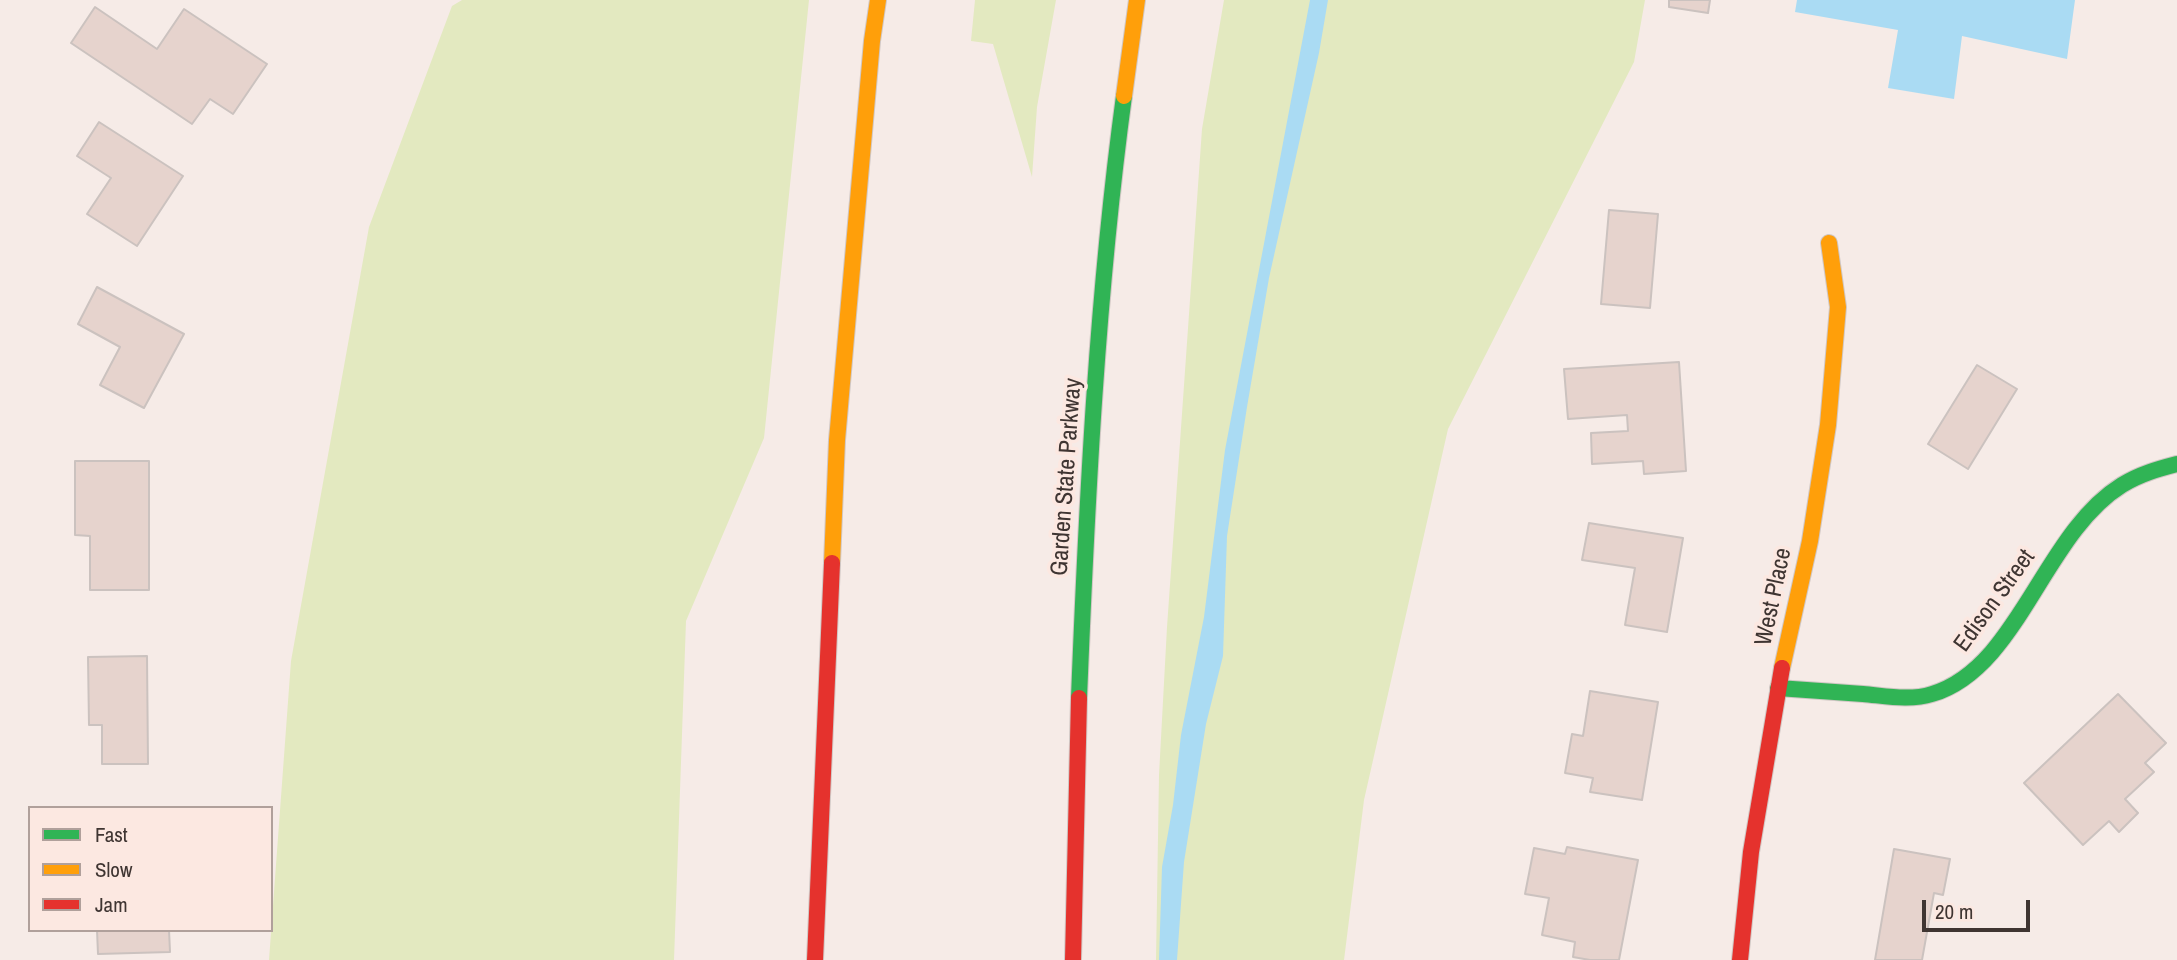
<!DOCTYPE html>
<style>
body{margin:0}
#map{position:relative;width:2177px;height:960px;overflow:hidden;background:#f6ebe7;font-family:"Archivo Narrow",sans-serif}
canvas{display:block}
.legend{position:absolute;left:28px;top:806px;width:245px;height:126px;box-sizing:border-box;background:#fce8e1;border:2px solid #b0a09b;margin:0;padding:9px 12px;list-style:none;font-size:21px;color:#3f3532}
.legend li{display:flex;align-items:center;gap:14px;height:35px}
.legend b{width:35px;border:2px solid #b0a09b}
.scale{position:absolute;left:1922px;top:900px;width:108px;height:32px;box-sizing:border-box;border:4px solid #3f3532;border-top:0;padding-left:9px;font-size:21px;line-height:24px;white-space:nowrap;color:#3f3532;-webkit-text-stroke:5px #fce8e1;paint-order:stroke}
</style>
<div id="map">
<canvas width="2177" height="960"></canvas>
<ul class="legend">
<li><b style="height:9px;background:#30b455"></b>Fast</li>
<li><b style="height:9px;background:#ff9f0a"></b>Slow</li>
<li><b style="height:9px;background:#e5322d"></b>Jam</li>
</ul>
<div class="scale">20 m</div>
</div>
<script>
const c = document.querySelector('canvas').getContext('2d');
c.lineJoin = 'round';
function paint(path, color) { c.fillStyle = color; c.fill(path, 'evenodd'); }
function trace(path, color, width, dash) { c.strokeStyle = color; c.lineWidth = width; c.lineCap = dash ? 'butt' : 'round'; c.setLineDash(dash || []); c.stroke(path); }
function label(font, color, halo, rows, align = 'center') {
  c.font = font + ' "Archivo Narrow",sans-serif'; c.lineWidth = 7; c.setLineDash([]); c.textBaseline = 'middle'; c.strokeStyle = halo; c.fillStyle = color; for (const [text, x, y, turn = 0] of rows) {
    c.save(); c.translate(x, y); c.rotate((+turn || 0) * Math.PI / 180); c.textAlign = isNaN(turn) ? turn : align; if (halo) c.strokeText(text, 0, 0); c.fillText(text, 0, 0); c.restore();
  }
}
const green = new Path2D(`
 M462,0H809L764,438L686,621L674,960H269L291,661L369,227L452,6Z
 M975,0H1056L1037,107L1032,177L993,44L971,41Z
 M1224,0H1645L1634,62L1448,429L1364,800L1344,960H1156L1159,775L1167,627L1202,129Z`);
const water = new Path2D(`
 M1310,0H1328L1319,53L1269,278L1247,407L1227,536L1223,656L1206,724L1184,862L1177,960H1159L1162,867L1173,805L1181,735L1204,617L1225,450Z
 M1797,0H2075L2067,59L1962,36L1954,99L1888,88L1898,30L1795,12Z`);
const building = new Path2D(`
 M1669,0H1710L1708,13L1669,7Z
 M95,7L157,49L184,9L267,64L233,114L210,99L192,124L71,43Z
 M99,122L183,176L137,246L87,214L111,178L77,156Z
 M1609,210L1658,214L1650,308L1601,304Z
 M97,287L184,334L144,408L100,385L120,347L78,324Z
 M1679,362L1686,471L1644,474L1643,461L1592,464L1591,433L1628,431L1627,415L1568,419L1564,369Z
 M1977,365L2017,389L1968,469L1928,444Z
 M75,461H149V590H90V536L75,535Z
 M1589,523L1683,538L1667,632L1625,625L1635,568L1582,560Z
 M147,656L148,764H102V725H89L88,657Z
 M1590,691L1658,702L1642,800L1590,792L1593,778L1565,773L1572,734L1583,736Z
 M2118,694L2166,743L2145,763L2154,772L2125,799L2138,813L2119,832L2109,821L2083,845L2024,783Z
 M1567,847L1638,860L1619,960H1590L1573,957L1575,942L1542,935L1549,898L1525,894L1534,848L1565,854Z
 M1894,849L1950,859L1943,895L1934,893L1922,960H1875Z
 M97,930H169L170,952L98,954Z`);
const fast = new Path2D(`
 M1778,688C1806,690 1835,692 1863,694C1886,696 1910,701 1932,694C2019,668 2043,534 2122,485C2140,474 2158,469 2177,464
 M1079,698C1087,497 1097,295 1124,96`);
const slow = new Path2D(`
 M1124,96L1137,0
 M832,563L837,440L872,41L878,0
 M1782,668L1810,541L1828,425L1838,307L1829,243`);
const jam = new Path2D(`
 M815,960L832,563
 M1073,960L1079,698
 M1740,960L1751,852L1782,668`);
const streetNames = [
 ["Garden State Parkway",1067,477,-86],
 ["West Place",1774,597,-78],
 ["Edison Street",1995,601,-54]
];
paint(green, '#e3e9c0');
paint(water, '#aadbf3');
paint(building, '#e6d3cd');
trace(building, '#cbc2bf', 2);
trace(fast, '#d0c7c4', 18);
trace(slow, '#d0c7c4', 18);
trace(jam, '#d0c7c4', 18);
trace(fast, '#30b455', 16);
trace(slow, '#ff9f0a', 16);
trace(jam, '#e5322d', 16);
label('24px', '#3f3532', '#fce8e1', streetNames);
</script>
